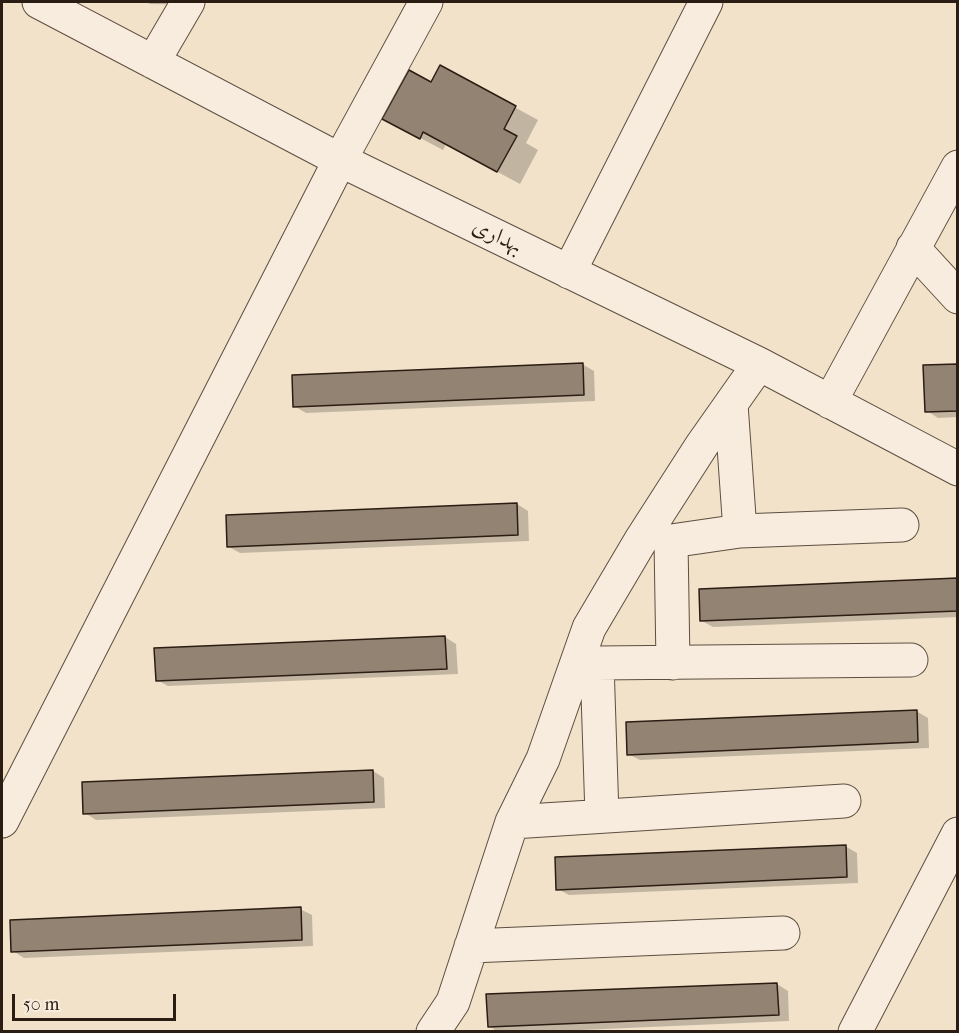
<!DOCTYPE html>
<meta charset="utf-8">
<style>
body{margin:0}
#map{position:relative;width:959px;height:1033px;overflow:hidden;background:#f2e2ca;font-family:"IM FELL French Canon",serif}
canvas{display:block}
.frame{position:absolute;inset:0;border:3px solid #2b1d13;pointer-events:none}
.scale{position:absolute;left:12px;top:994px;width:164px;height:27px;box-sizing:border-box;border:3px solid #2b1d13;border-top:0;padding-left:8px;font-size:18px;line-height:21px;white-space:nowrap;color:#2b1d13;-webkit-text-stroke:4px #f7ecdd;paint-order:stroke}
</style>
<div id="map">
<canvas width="959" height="1033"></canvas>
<div class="frame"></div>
<div class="scale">50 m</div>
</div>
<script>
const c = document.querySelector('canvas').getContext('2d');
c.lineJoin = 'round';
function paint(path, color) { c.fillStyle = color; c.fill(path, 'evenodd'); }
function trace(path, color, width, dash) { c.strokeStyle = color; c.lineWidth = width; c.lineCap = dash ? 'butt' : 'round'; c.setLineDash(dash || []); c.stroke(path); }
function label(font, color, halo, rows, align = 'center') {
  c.font = font + ' "IM FELL French Canon",Amiri,serif'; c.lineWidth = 6; c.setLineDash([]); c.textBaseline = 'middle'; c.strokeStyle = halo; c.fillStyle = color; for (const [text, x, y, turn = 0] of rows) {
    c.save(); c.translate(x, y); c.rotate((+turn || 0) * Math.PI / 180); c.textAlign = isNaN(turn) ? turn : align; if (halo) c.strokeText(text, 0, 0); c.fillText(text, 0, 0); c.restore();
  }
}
const shadow = new Path2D(`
 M146,2H198V5L150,4Z
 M441,67L538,120L526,143L538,150L520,184L446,144L443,150L407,131Z
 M582,364L594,371L595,401L306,413L294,406Z
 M958,365V417L938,418L927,411Z
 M517,504L528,511L529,541L240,553L229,547Z
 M958,580V617L713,627L702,621Z
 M445,637L456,644L458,674L168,686L157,680Z
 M916,711L928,718L929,748L640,760L628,754Z
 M373,771L384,778L385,808L96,820L85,813Z
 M845,846L857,853L858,883L569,895L558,889Z
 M300,909L312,915L313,946L24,958L13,951Z
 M777,984L788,991L789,1021L535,1032H498L489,1026Z`);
const building = new Path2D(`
 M440,65L516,106L504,129L517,136L497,172L423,132L420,139L382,119L409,70L431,82Z
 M583,363L584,395L293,407L292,375Z
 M958,364V411L925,412L923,365Z
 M517,503L518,535L227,547L226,515Z
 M958,578V611L700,621L699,589Z
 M445,636L447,669L156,681L154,648Z
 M917,710L918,742L627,755L626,722Z
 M373,770L374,802L83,814L82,782Z
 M846,845L847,877L556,890L555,857Z
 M301,907L302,940L11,952L10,920Z
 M777,983L779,1015L488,1027L486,994Z`);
const minor = new Path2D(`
 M39,2L340,160L759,364L958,469
 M153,62L188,2
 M913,248L958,297
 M569,272L706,2
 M830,402L958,167
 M731,404L740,531
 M673,663L671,541L740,531L902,525
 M602,816L597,663L911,660
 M2,821L340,160L426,2
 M512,822L844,801
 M471,946L783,933
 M433,1032L453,1002L512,822L543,759L589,628L641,540L702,445L759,364
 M855,1032L958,834`);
const streetNames = [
 ["بهداری",497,237,26]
];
paint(shadow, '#0003');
paint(building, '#928372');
trace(building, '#2b1d13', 1.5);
trace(minor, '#5d4e41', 35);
trace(minor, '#f7ecdd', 33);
label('22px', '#2b1d13', '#f7ecdd', streetNames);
</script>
